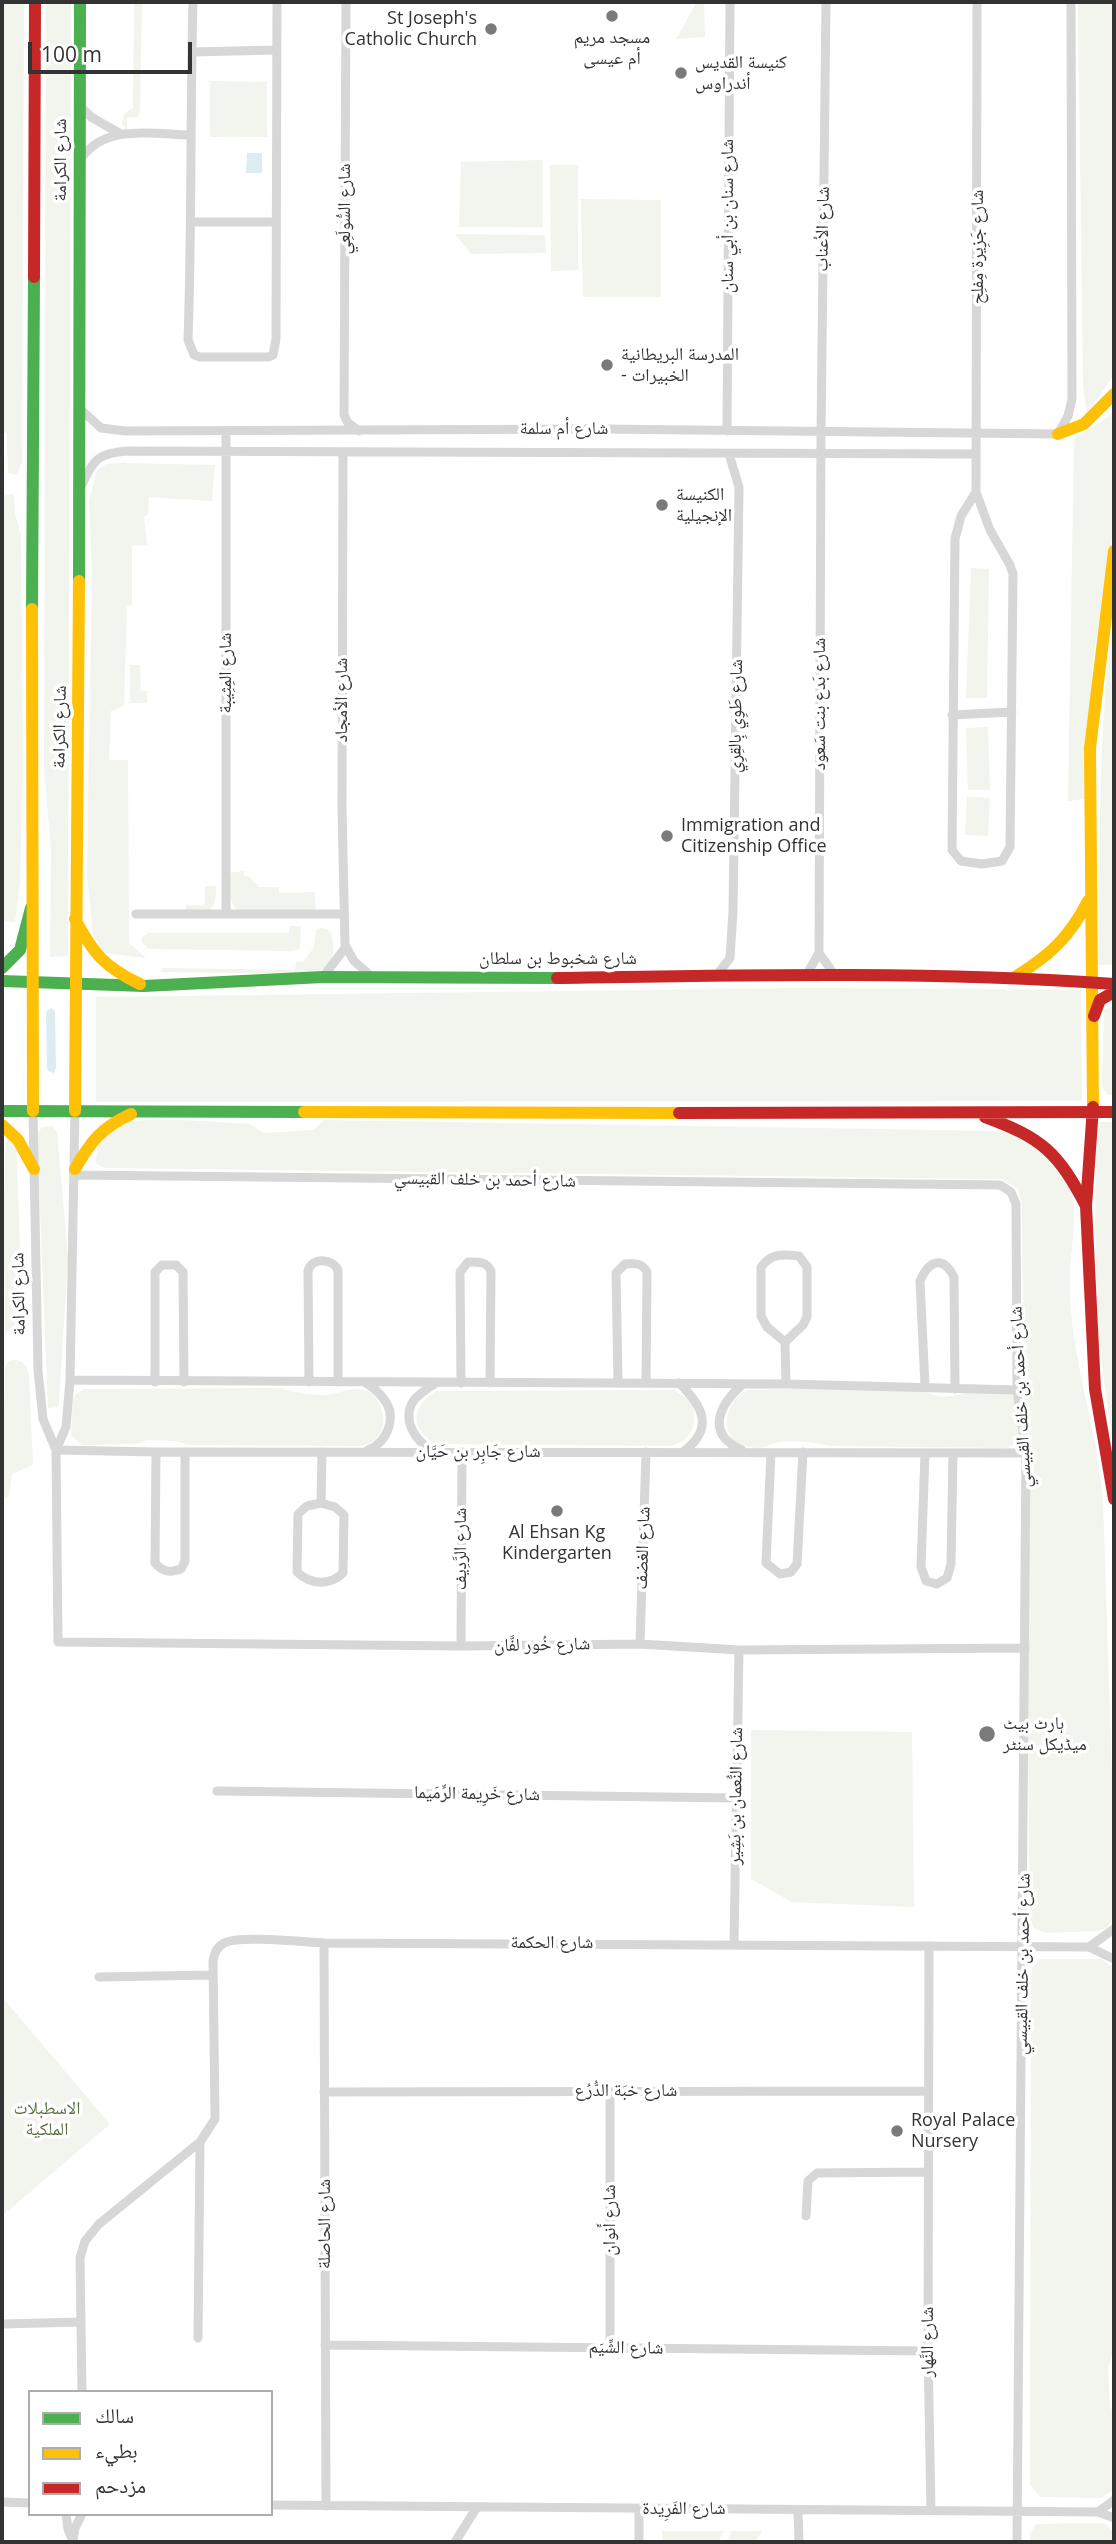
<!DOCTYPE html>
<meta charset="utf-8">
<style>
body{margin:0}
#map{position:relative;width:1116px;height:2544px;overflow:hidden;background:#fff;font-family:"Open Sans","Noto Naskh Arabic",sans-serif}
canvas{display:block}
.frame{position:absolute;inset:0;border:4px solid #333;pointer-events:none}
.legend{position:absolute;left:28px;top:2390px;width:245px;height:126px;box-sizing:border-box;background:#fff;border:2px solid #adadad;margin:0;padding:9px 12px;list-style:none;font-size:21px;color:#333}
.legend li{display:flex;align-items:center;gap:14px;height:35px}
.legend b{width:35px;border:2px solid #adadad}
.scale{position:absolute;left:28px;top:42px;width:164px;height:32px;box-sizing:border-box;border:4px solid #333;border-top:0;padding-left:9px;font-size:21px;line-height:24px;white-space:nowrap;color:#333;-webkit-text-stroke:5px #fff;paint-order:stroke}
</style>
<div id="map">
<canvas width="1116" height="2544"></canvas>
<div class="frame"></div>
<ul class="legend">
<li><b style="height:9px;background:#4caf50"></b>سالك</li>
<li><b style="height:9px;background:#ffc107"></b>بطيء</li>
<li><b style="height:9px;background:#c62828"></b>مزدحم</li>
</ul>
<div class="scale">100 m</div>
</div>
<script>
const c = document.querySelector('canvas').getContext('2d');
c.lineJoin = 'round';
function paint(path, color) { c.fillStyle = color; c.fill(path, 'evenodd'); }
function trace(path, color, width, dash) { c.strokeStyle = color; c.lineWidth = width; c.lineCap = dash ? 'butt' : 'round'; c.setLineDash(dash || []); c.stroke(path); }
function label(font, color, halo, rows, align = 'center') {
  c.font = font + ' "Open Sans","Noto Naskh Arabic",sans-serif'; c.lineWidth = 7; c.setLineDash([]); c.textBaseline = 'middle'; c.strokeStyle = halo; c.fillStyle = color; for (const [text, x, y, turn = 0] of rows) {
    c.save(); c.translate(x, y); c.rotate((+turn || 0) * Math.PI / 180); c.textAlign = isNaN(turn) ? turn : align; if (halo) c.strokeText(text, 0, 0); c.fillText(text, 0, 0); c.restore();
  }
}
const green = new Path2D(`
 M2,2H24L22,461L17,475L8,473L7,433L2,432Z
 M46,2H71L68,956L50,957L51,852L44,767Z
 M134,2H142L140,111L138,117L127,118V130L122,124L124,114L133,108Z
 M697,2H704L705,37L676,39Z
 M1078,2H1114V375L1087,413L1083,387Z
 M210,81L267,82V137H210Z
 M543,160V227H459L461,162Z
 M550,165H578V270L551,271Z
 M581,199L661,200V297H583Z
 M455,234L545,235L546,253L471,254Z
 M1114,413V513L1109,567L1093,658L1085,799L1068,801L1074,439Z
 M122,463L215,465L212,501L149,497L148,514L144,517L147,545L132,546V605L127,606L124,706L111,711L109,760H128L129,943L146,958L103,953L93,934L87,873L92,575L89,500L97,471L106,464Z
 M14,494L15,514L21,535L23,771L20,882L15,922L2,921V496Z
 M971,568L989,569L987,698H966Z
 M1114,614V965H1098C1101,849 1097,730 1114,614Z
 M130,665H140L141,691H147V703H130Z
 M988,727L990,790H968L966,728Z
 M967,797L990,798L988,836L965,835Z
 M244,871V876H249L259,887H279V893L315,892L316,914L241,913C227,904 230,888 229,873Z
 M205,886H216C216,898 216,904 208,913L186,914V905H205Z
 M289,926H301L300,948L293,951L149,949L143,944L141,938L148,933H289Z
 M320,928L327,929L331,933C336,953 334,966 314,974L161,972L163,968L295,970L296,962H303L314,947L316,930Z
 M805,988L1081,990L1082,1101L96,1102V997Z
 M1114,1005V1095H1109L1103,1089L1102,1083L1104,1010Z
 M323,1120L997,1131C1026,1136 1055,1154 1068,1182C1080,1209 1071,1244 1070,1273C1068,1329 1084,1388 1095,1443C1099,1462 1101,1482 1103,1501L1114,1837V1916L1107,1928L1096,1931L1045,1933L1034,1928L1030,1921L1022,1204L1018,1189L1002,1179L106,1168L96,1164C96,1150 100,1134 113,1126C134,1114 222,1123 250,1124L264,1133L314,1130Z
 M1096,1122H1114V1454L1098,1336L1095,1229Z
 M52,1126L57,1132L68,1258L59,1402L58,1407L48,1408L37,1134L42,1127Z
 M6,1136L16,1144L23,1318L5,1334L4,1259L2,1402V1197H4Z
 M13,1360C24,1360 27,1366 29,1376L33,1465L12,1474L9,1497L2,1499L5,1367L8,1362Z
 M281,1388C296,1393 310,1395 325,1395C344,1394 366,1378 379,1403C383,1411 385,1422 382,1430C378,1440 371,1443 361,1446L190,1445L175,1441L148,1440L134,1444L82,1445L71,1436L73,1399L76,1394L84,1389Z
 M828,1388L924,1391C948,1403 957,1392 978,1391C990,1391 1001,1393 1012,1394L1017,1397L1021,1433L1019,1441L1008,1448L830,1446C815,1443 797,1440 781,1442C770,1444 761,1450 749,1447C717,1440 723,1403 747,1390Z
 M674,1390L692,1402C698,1423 693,1439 672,1446L436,1444C409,1429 411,1406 436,1391Z
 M751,1730L912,1732L914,1907L792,1902L751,1879Z
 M1040,1959H1101L1114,1968V2350L1108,2367L1110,2406L1114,2415V2489L1102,2498L1040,2497L1030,2485L1031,1982L1032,1968Z
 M2,1997L110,2124L2,2216Z
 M1104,2523L1114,2532V2542H1030V2534L1036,2524Z
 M662,2531H724L718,2542H663Z
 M732,2531H762L755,2542H726Z`);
const water = new Path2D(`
 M247,153H262V173H246Z
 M51,1008L55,1011L56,1068L54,1073L48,1071L47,1068L46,1012Z`);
const street = new Path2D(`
 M193,2C190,114 192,227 188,340L194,355L200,357H268L273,355L276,339L277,2
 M346,2L344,415L348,423L359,431
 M192,52L277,50
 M79,105L91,117L119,133
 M80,160C104,123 152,134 190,135
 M192,222H276
 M79,408L101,428L125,431L601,429L1058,434L1068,416L1072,399L1071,2
 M226,431V914
 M727,431L730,2
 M343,452L342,808L345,945L354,961L371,976
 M82,485C93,459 99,453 127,451L976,454
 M976,492L961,516L955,539L952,850L961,861L982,864L1002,861L1010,847L1013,574L1010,565L990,530L976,492L977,2
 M952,715L1012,712
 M136,914H344
 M819,953L834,974
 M807,974L819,953L821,433L826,2
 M717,975L730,958L733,911L739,487L729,454
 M323,977L345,948
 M33,1111L38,1370L43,1419L56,1450L58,1642L461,1646L640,1644L739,1650L1025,1648
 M75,1175L1000,1185L1011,1192L1016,1204L1017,1390L1026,1453L1017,2542
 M785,1342L767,1327L761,1316V1267C771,1253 783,1254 799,1256L807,1267V1317L803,1325L785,1342L786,1384
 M70,1380L786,1384L1017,1390
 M155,1382V1272L162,1265H176L183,1272L184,1382
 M309,1382L308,1271C312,1257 332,1258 338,1270V1382
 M618,1382L616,1273L625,1264C636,1263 642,1263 647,1272L646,1383
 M366,1383C372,1387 379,1392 383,1398C398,1416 388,1442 368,1450
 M461,1383L460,1272L468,1262C478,1262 486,1261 491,1271L490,1383
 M679,1383C704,1407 714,1429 683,1452
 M925,1386L920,1281C929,1260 943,1255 954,1277L955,1389
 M56,1450L156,1452L1026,1453
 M56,1450L66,1427L70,1380L75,1111
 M433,1450C415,1442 401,1419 414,1400C420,1393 428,1388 436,1383
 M742,1450C704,1433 720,1404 743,1384
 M156,1452L155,1563C163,1572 170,1573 181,1569L185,1561V1452
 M771,1453L766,1563L780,1574L791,1572L797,1564L803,1452
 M925,1453L921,1567L926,1581L937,1584L947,1578L951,1564L953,1453
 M321,1503L335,1507L344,1515L343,1573C329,1586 311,1585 297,1572L298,1514L307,1506Z
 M321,1503L322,1452
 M640,1644L646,1452
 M461,1646L462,1452
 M217,1791L736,1798
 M324,1943L326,2506
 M734,1943L739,1650
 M929,1946L928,2351L931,2511
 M1089,1947L1114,1929
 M99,1977L212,1975
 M610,2091V2348
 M324,2092L927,2091
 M806,2216L808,2181L817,2173L928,2172
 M2,2324L81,2322
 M198,2338L200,2142
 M325,2345L928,2351
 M82,2392L80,2258L85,2241L99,2224L200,2142L215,2119L213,1961C214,1953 217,1947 224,1943C240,1935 303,1942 324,1943L1089,1947L1114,1959
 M2,2502L30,2503
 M271,2505L1098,2512L1114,2518
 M798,2510L799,2542
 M1098,2512L1114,2500
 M66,2514L68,2529L73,2542
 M73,2540L75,2528L82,2514
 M455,2542L477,2507
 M639,2542V2509`);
const fast = new Path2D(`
 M79,581L80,2
 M32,609L34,277
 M2,968L20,950L31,908
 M2,981L144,986L323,977L557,978
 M2,1111L304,1112`);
const slow = new Path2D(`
 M1058,434L1084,424L1114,394
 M32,609L33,1111
 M75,919C93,953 104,967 140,984
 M1015,977C1050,955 1069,938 1088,901
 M1093,1107L1090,748L1114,551
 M75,1111L79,581
 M304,1112L679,1113
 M2,1125L18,1140L34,1169
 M75,1169C91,1141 101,1128 131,1114`);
const jam = new Path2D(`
 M34,277L35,2
 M557,978C743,975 929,971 1114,984
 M1094,1016L1100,1000L1114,992
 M1093,1107L1086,1206L1095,1389L1114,1499
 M679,1113L1114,1112
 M985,1117C1042,1138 1058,1152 1086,1206`);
const markers = [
 [612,16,7,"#7a7a7a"],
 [491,29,7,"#7a7a7a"],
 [681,73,7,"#7a7a7a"],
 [607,365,7,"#7a7a7a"],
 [662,505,7,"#7a7a7a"],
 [667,836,7,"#7a7a7a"],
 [557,1511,7,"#7a7a7a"],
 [987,1734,9,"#7a7a7a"],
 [897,2131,7,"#7a7a7a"]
];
const poiNames = [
 ["St Joseph's",477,19,"right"],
 ["Catholic Church",477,40,"right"],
 ["مسجد مريم",612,38,"center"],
 ["أم عيسى",612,59,"center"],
 ["كنيسة القديس",695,63],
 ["أندراوس",695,84],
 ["المدرسة البريطانية",621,355],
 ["- الخبيرات",621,376],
 ["الكنيسة",676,495],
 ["الإنجيلية",676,516],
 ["Immigration and",681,826],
 ["Citizenship Office",681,847],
 ["Al Ehsan Kg",557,1533,"center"],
 ["Kindergarten",557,1554,"center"],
 ["ہارٹ بیٹ",1003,1724],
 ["میڈیکل سنٹر",1003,1745],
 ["Royal Palace",911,2121],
 ["Nursery",911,2142]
];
const streetNames = [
 ["شارع الكرامة",61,160,-90],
 ["شارع السُّولَعِي",345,209,-90],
 ["شارع سنان بن أبي سنان",728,216,-90],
 ["شارع الأعناب",823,229,-89],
 ["شارع جَزِيرة مِفلِح",978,247,-90],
 ["شارع أم سلمة",564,429],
 ["شارع المِثِيبة",226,673,-90],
 ["شارع الأمجاد",342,700,-90],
 ["شارع بَدع بنت سَعود",820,704,-90],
 ["شارع طَوِي بِالقِرِي",736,716,-89],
 ["شارع الكرامة",60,727,-89],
 ["شارع شخبوط بن سلطان",558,959],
 ["شارع أحمد بن خلف القبيسي",485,1180,1],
 ["شارع الكرامة",19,1294,-91],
 ["شارع أحمد بن خلف القبيسي",1021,1397,-93],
 ["شارع جَابِر بن حَيَّان",478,1452],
 ["شارع الغضف",643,1548,-88],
 ["شارع الرَّدِيف",461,1549,-90],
 ["شارع خُور لفَّان",542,1645,-1],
 ["شارع خَرِيمة الرِّمَيما",477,1794,1],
 ["شارع النُّعمان بن بَشِير",736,1796,-89],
 ["شارع الحكمة",552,1943],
 ["شارع أحمد بن خلف القبيسي",1023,1964,-89],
 ["شارع خبَة الدُّرُع",626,2091],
 ["شارع أَنوان",610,2220,-90],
 ["شارع الحاصلة",325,2224,-90],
 ["شارع النَّهار",928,2342,-90],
 ["شارع الشِّيَم",626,2348,1],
 ["شارع الفَرِيدة",684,2509]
];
const parkNames = [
 ["الاسطبلات",47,2109],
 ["الملكية",47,2130]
];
paint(green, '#f1f5ed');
paint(water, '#ddebf3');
trace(street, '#d7d7d7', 9);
trace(fast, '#4caf50', 12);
trace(slow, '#ffc107', 12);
trace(jam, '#c62828', 12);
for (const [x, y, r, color] of markers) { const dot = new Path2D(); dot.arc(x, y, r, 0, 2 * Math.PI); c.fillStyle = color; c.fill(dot); trace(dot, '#fff', 2.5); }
label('18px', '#333', '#fff', poiNames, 'left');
label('18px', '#333', '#fff', streetNames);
label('18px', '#56703f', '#fff', parkNames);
</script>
